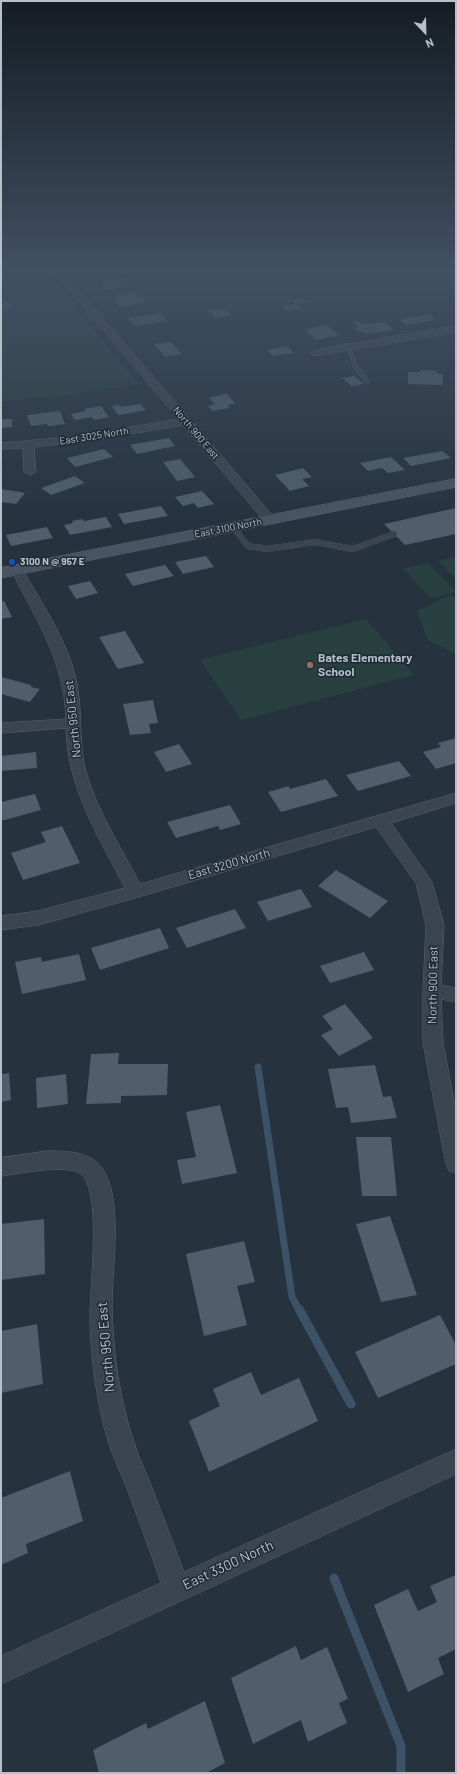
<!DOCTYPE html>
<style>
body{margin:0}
#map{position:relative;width:457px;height:1774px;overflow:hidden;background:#26333f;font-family:Barlow,sans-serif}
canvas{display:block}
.frame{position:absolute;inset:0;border:2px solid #b6c0ca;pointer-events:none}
.north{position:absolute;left:405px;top:12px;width:40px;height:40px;-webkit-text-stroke:3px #1f2a34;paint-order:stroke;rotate:157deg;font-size:11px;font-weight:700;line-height:16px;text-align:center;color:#b6c0ca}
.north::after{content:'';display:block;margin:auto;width:14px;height:18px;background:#b6c0ca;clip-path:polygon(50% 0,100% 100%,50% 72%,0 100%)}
</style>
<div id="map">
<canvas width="457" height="1774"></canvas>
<div class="frame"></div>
<div class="north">N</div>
</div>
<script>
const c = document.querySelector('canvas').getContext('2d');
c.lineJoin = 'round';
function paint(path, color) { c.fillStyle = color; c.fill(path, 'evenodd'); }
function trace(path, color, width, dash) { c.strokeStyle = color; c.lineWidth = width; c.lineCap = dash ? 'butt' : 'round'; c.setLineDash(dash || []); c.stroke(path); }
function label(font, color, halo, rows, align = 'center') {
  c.font = font + ' Barlow,sans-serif'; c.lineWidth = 3; c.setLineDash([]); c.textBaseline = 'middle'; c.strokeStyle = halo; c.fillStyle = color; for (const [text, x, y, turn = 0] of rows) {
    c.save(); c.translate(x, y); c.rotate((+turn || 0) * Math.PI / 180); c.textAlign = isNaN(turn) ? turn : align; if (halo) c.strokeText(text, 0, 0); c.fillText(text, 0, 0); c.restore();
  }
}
const green = new Path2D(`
 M58,285L82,316L138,384L73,394L1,401V293Z
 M456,557V579L438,561Z
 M428,563L456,592L431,598L403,569Z
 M450,595L456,596V654L428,640L417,611Z
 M366,619L414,675L241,720L200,660Z`);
const streamFar1 = new Path2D(`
 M258,1067L292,1297L299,1310`);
const stream = new Path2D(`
 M299,1309L351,1404
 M334,1578L401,1746V1773`);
const building = new Path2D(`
 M126,277L131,281L125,282L130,287L105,290L100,285L106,284L102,280Z
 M134,292L139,298L143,297L146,301H142L144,303L120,307L114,300H118L114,295Z
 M302,298L307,302L296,304L292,300Z
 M1,302H7L12,309L1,310Z
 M296,304L302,309L287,311L281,306Z
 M224,308L231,315L216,318L208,310Z
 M160,313L168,321L136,326L128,318Z
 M428,314L436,320L407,325L399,320Z
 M360,321L364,324L384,322L394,330L366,334L363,331L359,332L354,328L358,327L352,322Z
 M328,325L339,335L316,340L305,330Z
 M170,342L182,354L165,357L154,344Z
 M288,346L294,353L273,356L267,350Z
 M420,370L437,371V374H443V385L408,384V372H420Z
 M354,376L364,384L352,386L342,378Z
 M227,394L235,403L227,405L230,408L212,411L208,406L215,404L209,398Z
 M140,404L146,410L118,415L112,406L119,405L121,407Z
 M101,406L109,417L94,420L92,417L75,420L71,414L86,411L84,409Z
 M60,411L65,424L48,426L47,424L31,426L27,415Z
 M1,419H12V427L1,428Z
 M169,438L175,446L137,454L130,445Z
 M104,449L113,457L75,467L67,458Z
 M442,451L451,458L411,466L403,458Z
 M391,457L405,470L388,473L382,468L368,471L360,463Z
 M180,459L195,477L177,481L163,462Z
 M303,468L312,477L302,479L309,486L290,491L275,475Z
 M75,476L85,483L51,495L41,488Z
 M1,489L25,493L16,504L1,502Z
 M202,491L214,504L198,508L194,503L183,506L175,497Z
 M161,506L168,516L124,524L118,514Z
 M456,508V534L405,545L384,524Z
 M106,517L112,527L70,535L64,525L73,523L72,521L82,519L84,521Z
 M47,527L53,538L11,546L6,535Z
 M206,556L214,567L183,574L175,562Z
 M165,565L174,576L133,586L125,574Z
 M90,581L98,593L76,599L68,586Z
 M4,601L12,617L1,619V602Z
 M125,631L144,663L118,669L99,637Z
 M1,677L31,685V687L40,689L30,702L1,694Z
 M153,700L158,723L149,724L151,733L130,735L123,704Z
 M456,738V763L436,769L423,752L441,747L438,743Z
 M179,744L192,764L166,772L154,752Z
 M36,752L37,768L1,771V756Z
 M399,761L411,776L358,791L346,775Z
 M326,779L338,796L281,812L268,792L289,786L290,789Z
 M35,794L41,810L1,821V802Z
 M230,805L241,824L220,830L218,826L176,838L167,822Z
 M62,826L80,863L23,880L11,853L46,842L41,832Z
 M336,870L388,901L370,918L318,886Z
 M301,889L312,907L268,921L257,902Z
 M235,909L246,928L187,948L176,928Z
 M160,928L169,948L100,970L91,948Z
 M364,952L374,970L330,983L320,966Z
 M79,954L86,980L22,994L15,962L41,957L42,962Z
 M345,1004L373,1038L339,1056L321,1035L333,1029L322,1016Z
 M119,1053L118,1064H168L167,1095L121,1096V1103L86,1104L91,1054Z
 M375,1065L383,1097L391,1096L397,1118L351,1123L348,1107L336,1108L328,1069Z
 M9,1073L11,1100L1,1102V1074Z
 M66,1074L68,1104L37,1108L36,1078Z
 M220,1105L237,1173L182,1184L177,1160L196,1157L186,1112Z
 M356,1137H391L397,1196H362Z
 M390,1216L417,1295L381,1302L356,1224Z
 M44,1219L45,1274L1,1280V1224Z
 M244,1241L255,1282L237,1286L247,1325L204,1336L186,1254Z
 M440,1315L456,1345V1364L378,1398L355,1352Z
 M37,1324L43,1384L1,1393V1331Z
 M251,1372L261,1395L299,1378L318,1421L209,1472L189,1421L220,1406L213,1389Z
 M70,1471L83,1521L26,1544L28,1553L1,1565V1498Z
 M456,1575V1649L438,1658L444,1674L408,1692L374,1605L408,1589L418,1611L437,1602L430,1586Z
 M296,1646L301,1660L327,1647L348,1699L339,1703L347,1723L308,1742L301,1720L253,1744L231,1678Z
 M205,1701L225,1763L206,1773H99L93,1750L146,1723L148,1729Z`);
const laneFar1 = new Path2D(`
 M349,347L355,366L367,381`);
const lane = new Path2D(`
 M233,527L248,546L267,549L315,542L353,549L394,534`);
const street = new Path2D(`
 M55,273H64L274,517L276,520L274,523H266L183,425L94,440L34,447L36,472L30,475L24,472L23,448L1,449V443L71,437L178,419Z
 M456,326V332L315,356L310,353L315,350Z
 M17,566L21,567L23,570C43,606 70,644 77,685C83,714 78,744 86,772C98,812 121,848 140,884L456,793V803L391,823L432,882L444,925L441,985L456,988V1002L441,999L443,1043L456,1111V1173L449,1171L446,1164L423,1043V990L426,925L416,883L376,827L135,898L38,925L1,930V916L38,911L125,888C98,835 68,790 66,728L1,733V723L66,719C64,660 37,621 11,570L13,567Z
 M47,1151C68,1151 92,1151 104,1171C123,1203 112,1268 112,1305C113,1351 119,1399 134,1442C138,1457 145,1470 151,1485C162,1514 173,1543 184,1572L456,1449V1474L1,1684V1656L161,1583C150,1550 138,1518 126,1486C120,1471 113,1457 108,1441C97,1403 91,1362 90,1322C89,1291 102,1198 83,1176C72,1162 18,1174 1,1176V1158Z`);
const secondary = new Path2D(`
 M456,479V487L1,578V568Z`);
const markers = [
 [12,562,4,"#1a4fb4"],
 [310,665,4,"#8d6e63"]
];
const farStreetnames = [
 ["North 900 East",196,433,50],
 ["East 3025 North",94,436,-9],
 ["East 3100 North",228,528,-11]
];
const farPoinames = [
 ["3100 N @ 957 E",20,562]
];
const poiNames = [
 ["Bates Elementary",318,658],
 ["School",318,672]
];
const streetNames = [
 ["North 950 East",73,719,-96],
 ["East 3200 North",229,864,-16],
 ["North 900 East",433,985,-89]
];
const nearStreetnames = [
 ["North 950 East",106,1347,-95],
 ["East 3300 North",228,1565,-25]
];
paint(green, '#284040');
trace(streamFar1, '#3c5267', 7);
trace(stream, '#3c5267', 9);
paint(building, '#4f5e6a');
trace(laneFar1, '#58636d', 5);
trace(lane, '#58636d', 6);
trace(street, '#58636d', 1);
trace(secondary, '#58636d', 1);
trace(laneFar1, '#3a454f', 4.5);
trace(lane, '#3a454f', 6);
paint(street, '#3a454f');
paint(secondary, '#485462');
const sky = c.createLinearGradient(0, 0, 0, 522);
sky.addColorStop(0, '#151c23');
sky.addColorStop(0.52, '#415063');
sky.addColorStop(1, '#41506300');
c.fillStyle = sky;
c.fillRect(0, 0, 457, 522);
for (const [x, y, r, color] of markers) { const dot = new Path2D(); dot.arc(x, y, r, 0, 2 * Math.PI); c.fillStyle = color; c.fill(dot); trace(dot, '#1f2a34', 1.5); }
label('10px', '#b6c0ca', '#1f2a34', farStreetnames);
label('bold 10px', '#b6c0ca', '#1f2a34', farPoinames, 'left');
label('bold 12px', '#b6c0ca', '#1f2a34', poiNames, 'left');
label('12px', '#b6c0ca', '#1f2a34', streetNames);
label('14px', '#b6c0ca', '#1f2a34', nearStreetnames);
</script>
